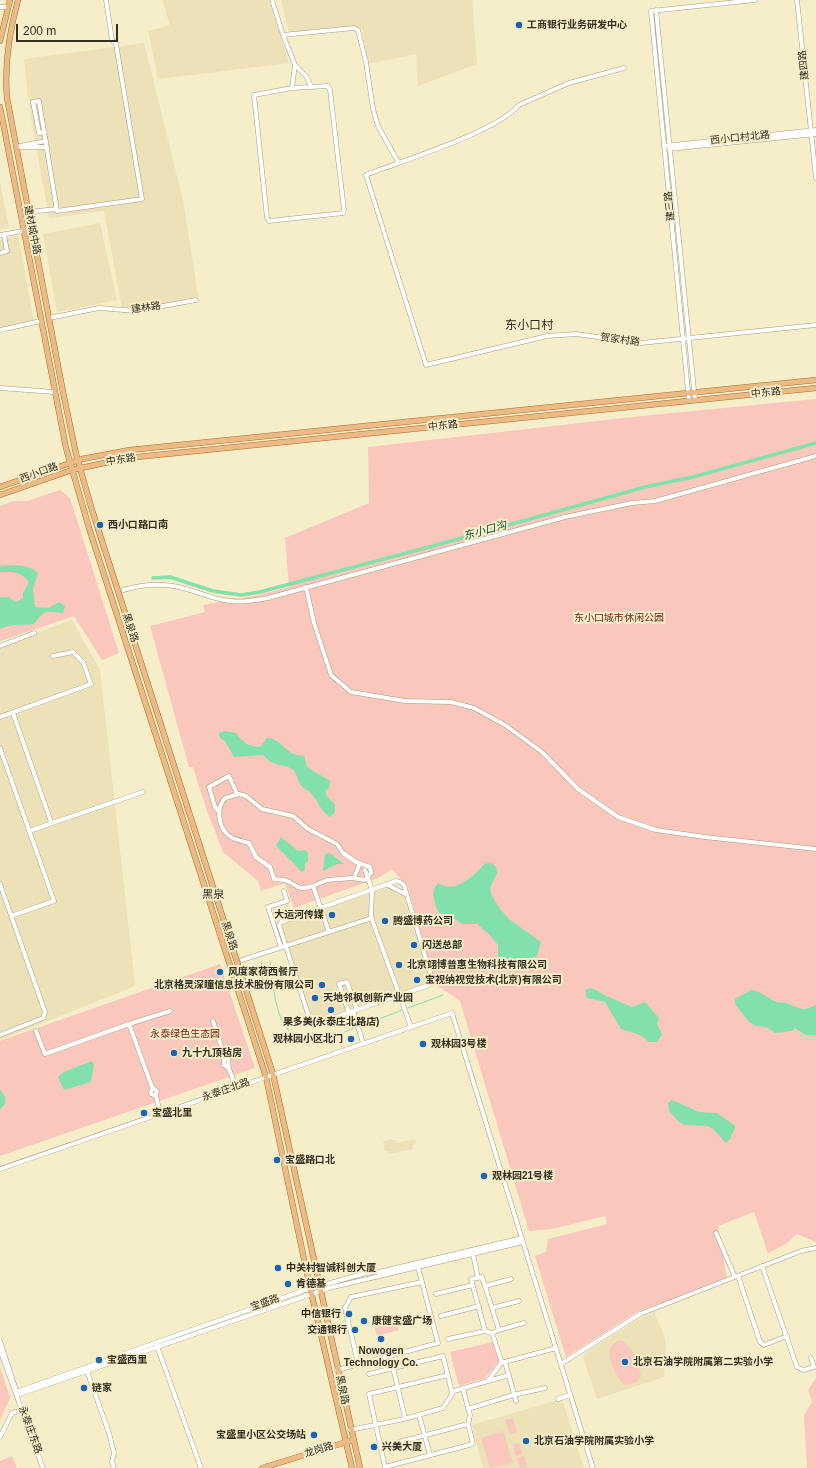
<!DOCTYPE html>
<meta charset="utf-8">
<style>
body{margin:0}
#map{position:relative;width:816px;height:1468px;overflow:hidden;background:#f6edc9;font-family:Arial,sans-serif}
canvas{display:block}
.scale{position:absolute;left:16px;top:24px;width:102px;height:18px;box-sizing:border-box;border:2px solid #322f21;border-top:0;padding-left:5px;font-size:12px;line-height:14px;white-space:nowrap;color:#322f21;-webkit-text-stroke:3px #f6edc9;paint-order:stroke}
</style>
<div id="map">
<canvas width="816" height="1468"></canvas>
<div class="scale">200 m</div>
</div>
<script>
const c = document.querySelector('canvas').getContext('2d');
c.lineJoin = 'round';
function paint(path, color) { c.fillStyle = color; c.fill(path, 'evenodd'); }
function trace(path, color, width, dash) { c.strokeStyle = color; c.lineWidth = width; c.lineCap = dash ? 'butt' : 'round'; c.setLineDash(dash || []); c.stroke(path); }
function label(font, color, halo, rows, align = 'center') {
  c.font = font + ' Arial,"Noto Sans SC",sans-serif'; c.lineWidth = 4; c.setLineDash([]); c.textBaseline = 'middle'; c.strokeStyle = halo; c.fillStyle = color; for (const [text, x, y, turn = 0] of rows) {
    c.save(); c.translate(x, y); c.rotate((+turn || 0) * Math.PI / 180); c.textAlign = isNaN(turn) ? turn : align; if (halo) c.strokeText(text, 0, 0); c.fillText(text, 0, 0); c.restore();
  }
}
const built = new Path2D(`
 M162,0H269L289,63L158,79L148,31L170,25Z
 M281,0H472L477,64L418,86L416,54L368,64L362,29L290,36Z
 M144,43L183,200L199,301L123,314L104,211L49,218L29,107L24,59Z
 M0,181L9,228L0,229Z
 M100,223L117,300L57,312L43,234Z
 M18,236L34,321L0,328V240Z
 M72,620L100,670L135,986L0,1040V646Z
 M388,887L404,896L430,979L428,983L318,1021L312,1019L281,924Z
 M392,1139V1140H396L397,1143L415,1139L416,1144L412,1145L413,1149L389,1154L388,1151H385L383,1141Z
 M654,1312L664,1335L666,1344L664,1377L597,1399L582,1355L634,1322Z
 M562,1399L584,1468H483L472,1425Z`);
const green = new Path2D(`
 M816,399V1242L797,1234L786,1244L768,1253L754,1212L718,1226L727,1279L637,1312L566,1357L535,1256L546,1252L548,1239L607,1224L605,1216L552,1229L529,1231L460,1001L435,984L408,887L392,869L378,878L294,908L285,883L261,891L258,881L223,852L207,811L193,767H189L150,626L205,612L203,605L258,595L289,587L285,538L369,503L368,447L642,416Z
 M60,490L70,498L119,653L102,660L74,616L0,641V506L13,501H27Z
 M220,964L255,1068L0,1156V1041Z
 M380,1315L381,1318L394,1315L399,1330L377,1336L372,1317Z
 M621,1340C633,1346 638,1363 641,1375C638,1383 631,1385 623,1384C614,1372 599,1346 621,1340Z
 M493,1342L499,1361L485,1378L459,1386L450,1352Z
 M0,1367L10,1398L0,1420Z
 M816,1378V1468H807L804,1415L812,1402L808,1390Z
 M513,1418L517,1432L510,1434L505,1420Z
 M503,1431L513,1463L490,1468L481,1438Z
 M519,1443L522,1454L516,1456L513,1444Z
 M12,1456L17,1468H0V1461Z
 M524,1456L527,1467L520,1468L517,1458Z`);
const water = new Path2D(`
 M0,566C13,565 28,564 38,573L33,589L35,607L49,608L59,602L65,606L63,613C46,611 44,609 34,624C22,626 12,623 0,629V597H8L17,602L23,598V593L29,582C21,571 12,572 0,572Z
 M225,731L236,733C243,743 248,746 260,747L267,738C279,738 284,750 294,754C297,755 301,756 304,756L307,767L330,781L329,788L325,791L327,796L335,805V812L330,817C320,811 318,800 310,792C307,790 303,788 300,784C298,780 297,774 293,770C284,762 276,770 263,755L234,757L225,741L220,738L219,733Z
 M281,837L298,851L306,850L308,853V862L305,863V870L302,872L276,846Z
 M330,853L344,864H337L323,871L325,854Z
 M485,863H492L496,867L497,873L490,888L491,894L500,909L509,919L541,942L537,956L519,971L503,970L498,960V945L490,935L477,924H462L452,917L440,915L436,907L433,894L435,887L438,883C455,895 475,875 485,863Z
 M590,988L596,990L604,995L632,1007L645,1002L659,1018L657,1024L662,1034L657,1042H649L640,1035L621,1029L605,1002L587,998L585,990Z
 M751,990C764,992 766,998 777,1002C780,1003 783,1002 786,1003C799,1007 802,1013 816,1005V1035H806L795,1028L792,1031L775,1033L766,1027L756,1026L749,1022L735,1004V999Z
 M92,1061L94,1065L91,1082L64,1090L58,1077L64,1072Z
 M0,1089L5,1097V1104L0,1110Z
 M672,1100L699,1112L717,1113L735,1126V1129L731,1135V1138L726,1143L713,1129L707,1126L685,1125L679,1122L669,1111L668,1103Z`);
const stream = new Path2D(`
 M270,962C275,992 274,1045 318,1040C331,1039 343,1032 355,1028
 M408,1008L443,995
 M361,1026L402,1010`);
const canal = new Path2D(`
 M153,578L170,577L213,591L241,595L260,592L433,546L645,487L693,477L816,443`);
const minor = new Path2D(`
 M272,0L283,35L295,65
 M797,0L816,178
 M0,7H8
 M656,10L695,400
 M283,35L354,28L358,30L366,62L373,109L378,126L398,162
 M624,68L569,83L519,105C497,132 401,161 366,175L426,365L547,336L576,334L641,343L816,325
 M292,88L254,95L267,218L269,221L343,213L344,210L330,90L328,86L292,88L295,65L306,76L311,86
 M45,132L39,133L33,102L39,101L57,211L142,199L116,44L112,40L106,0
 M20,146L46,141
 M664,146L816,130
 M16,147H47
 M669,149L816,134
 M28,212L57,209
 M0,235L23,231
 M0,253L7,251L4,235
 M49,318L99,308L136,311L196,300
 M0,330L41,321
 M0,388L54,392
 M689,401L651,11L755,0
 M306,587L314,623L331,675L351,692L405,701L451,702L474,708L505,725L542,752L578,789L618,817L656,830L705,837L816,849
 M123,590C137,586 151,584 165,585C188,586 208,599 231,601C243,603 255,600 268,598L565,517L632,503L655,501L816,456
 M0,646L34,633
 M13,713L51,822
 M0,717L91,684L83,662L73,652L53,656
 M0,748L54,901L11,916
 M219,812L215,807L209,787L229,776L237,794
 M29,831L143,792
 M365,870L372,890L371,917L411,1027
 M354,878L360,863
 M0,884L45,1012L43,1018L0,1035
 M386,884L407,895
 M313,886C295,892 297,883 284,880C281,879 277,880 274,879L270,867L256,857L249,843C242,841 234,840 228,835C218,826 216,808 225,798L239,794L246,796L262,809L293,816L308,829L337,844L343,853L356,862L370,867L371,873L365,880L352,878L327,880L313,886L329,932
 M281,947L268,907L287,901L284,891
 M242,960L372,918
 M353,1011L319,1023H314L310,1020L279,925L281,922L396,881L400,882L404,885L432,979L429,985L353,1011L363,1043
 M349,1013L339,984L347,982L357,1010
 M213,1021L224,1055
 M36,1031L45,1054L129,1024
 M229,1069L224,1065V1055L228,1059L229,1069L236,1087
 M152,1087L129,1024L170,1011
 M152,1087L157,1091L156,1096L151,1094Z
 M156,1096L160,1113
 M0,1169L452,1013L593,1468
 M716,1233L735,1277
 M473,1254L478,1278
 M762,1266L797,1367L804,1370L814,1367L811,1358
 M738,1276L760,1342L764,1345L787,1336
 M482,1277L499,1330L492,1333L485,1331L471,1279Z
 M485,1286L511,1279
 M436,1294L473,1285
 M492,1308L519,1301
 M441,1316L479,1306
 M499,1330L524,1323
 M492,1333L502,1363
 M448,1339L485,1331
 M0,1341L16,1390
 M157,1346L201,1468
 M0,1350L43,1468
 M390,1355L405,1418
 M505,1362L516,1401
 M358,1363L345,1308L351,1297L422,1282
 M561,1364L640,1314L801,1251L816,1248
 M337,1370L438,1343L418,1267
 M87,1371L109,1433L114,1453L112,1462L114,1468
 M369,1374L443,1356L452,1393
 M448,1375L369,1394L385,1467L473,1444L468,1424L470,1415L463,1389
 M488,1381L509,1375
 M16,1392L302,1291L366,1273L379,1272L522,1238
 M17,1395L329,1288L523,1242
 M558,1399L570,1395
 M468,1409L513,1395L545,1388
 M419,1415L430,1455
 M350,1430L404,1419L443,1408L454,1391L488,1381L501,1363L556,1348
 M0,1437L12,1413L22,1410
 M380,1447L468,1424`);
const major = new Path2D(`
 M18,0C9,33 4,64 7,98L63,392L76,454L92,510L273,1074L360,1468
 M0,41L10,0
 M0,107L66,448L89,528L266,1077L309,1283L352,1468
 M0,487L82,459L130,450L816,380
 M0,495L72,470L127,458L816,388
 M262,1468L353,1440`);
const markers = [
 [519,25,4,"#1765b4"],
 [100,525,4,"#1765b4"],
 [332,915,4,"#1765b4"],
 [385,921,4,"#1765b4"],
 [414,945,4,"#1765b4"],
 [399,965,4,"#1765b4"],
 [220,972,4,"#1765b4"],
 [417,980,4,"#1765b4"],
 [322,985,4,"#1765b4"],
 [315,998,4,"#1765b4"],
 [331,1010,4,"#1765b4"],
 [351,1039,4,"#1765b4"],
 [423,1044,4,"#1765b4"],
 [174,1053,4,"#1765b4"],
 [144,1113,4,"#1765b4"],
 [277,1160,4,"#1765b4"],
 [484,1176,4,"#1765b4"],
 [278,1268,4,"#1765b4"],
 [288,1284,4,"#1765b4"],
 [349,1314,4,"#1765b4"],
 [364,1321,4,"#1765b4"],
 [355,1330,4,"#1765b4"],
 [381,1339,4,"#1765b4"],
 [99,1360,4,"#1765b4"],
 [625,1362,4,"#1765b4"],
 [84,1388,4,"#1765b4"],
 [314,1435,4,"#1765b4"],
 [526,1441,4,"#1765b4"],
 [374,1447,4,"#1765b4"]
];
const poiNames = [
 ["工商银行业务研发中心",527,25],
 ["西小口路口南",108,525],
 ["大运河传媒",324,915,"right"],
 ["腾盛博药公司",393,921],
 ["闪送总部",422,945],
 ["北京翊博普惠生物科技有限公司",407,965],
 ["风度家荷西餐厅",228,972],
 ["宝视纳视觉技术(北京)有限公司",425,980],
 ["北京格灵深瞳信息技术股份有限公司",314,985,"right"],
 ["天地邻枫创新产业园",323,998],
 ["果多美(永泰庄北路店)",331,1022,"center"],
 ["观林园小区北门",343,1039,"right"],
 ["观林园3号楼",431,1044],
 ["九十九顶毡房",182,1053],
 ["宝盛北里",152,1113],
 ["宝盛路口北",285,1160],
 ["观林园21号楼",492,1176],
 ["中关村智诚科创大厦",286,1268],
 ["肯德基",296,1284],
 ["中信银行",341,1314,"right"],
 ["康健宝盛广场",372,1321],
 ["交通银行",347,1330,"right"],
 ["Nowogen",381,1351,"center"],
 ["Technology Co.",381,1363,"center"],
 ["宝盛西里",107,1360],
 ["北京石油学院附属第二实验小学",633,1362],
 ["链家",92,1388],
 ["宝盛里小区公交场站",306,1435,"right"],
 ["北京石油学院附属实验小学",534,1441],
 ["兴美大厦",382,1447]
];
const streetNames = [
 ["建四路",804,65,-96],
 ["西小口村北路",740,138,-6],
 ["建三路",670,206,-96],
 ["建材城中路",32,230,79],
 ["建林路",146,308,-8],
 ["贺家村路",620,340,7],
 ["中东路",766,393,-6],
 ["中东路",443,426,-6],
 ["中东路",121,460,-9],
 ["西小口路",39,473,-20],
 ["黑泉路",130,628,72],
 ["黑泉路",229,936,72],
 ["永泰庄北路",226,1090,-19],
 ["宝盛路",265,1303,-19],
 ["黑泉路",342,1390,78],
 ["永泰庄东路",30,1430,70],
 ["龙岗路",319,1450,-17]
];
const parkNames = [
 ["东小口城市休闲公园",619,618],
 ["永泰绿色生态园",185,1034]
];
const waterNames = [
 ["东小口沟",485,531,-15]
];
const neighbourhoodNames = [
 ["黑泉",213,895]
];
const quarterNames = [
 ["东小口村",529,326]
];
paint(built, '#ece1b7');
paint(green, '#f9c7bb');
paint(water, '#82e0ad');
trace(stream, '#82e0ad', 1);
trace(canal, '#82e0ad', 3.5);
trace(minor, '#a49c7a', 5);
trace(major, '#a26d2d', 6);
trace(minor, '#fff', 4);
trace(major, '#ecbb85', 5);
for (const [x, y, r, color] of markers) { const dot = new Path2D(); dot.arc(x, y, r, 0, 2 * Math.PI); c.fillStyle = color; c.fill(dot); trace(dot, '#f6edc9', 1.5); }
label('bold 10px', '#322f21', '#f6edc9', poiNames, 'left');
label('10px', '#322f21', '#f6edc9', streetNames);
label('10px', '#6d1c0d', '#f6edc9', parkNames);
label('italic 11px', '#0d5737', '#f6edc9', waterNames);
label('11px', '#322f21', '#f6edc9', neighbourhoodNames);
label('12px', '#322f21', '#f6edc9', quarterNames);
</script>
